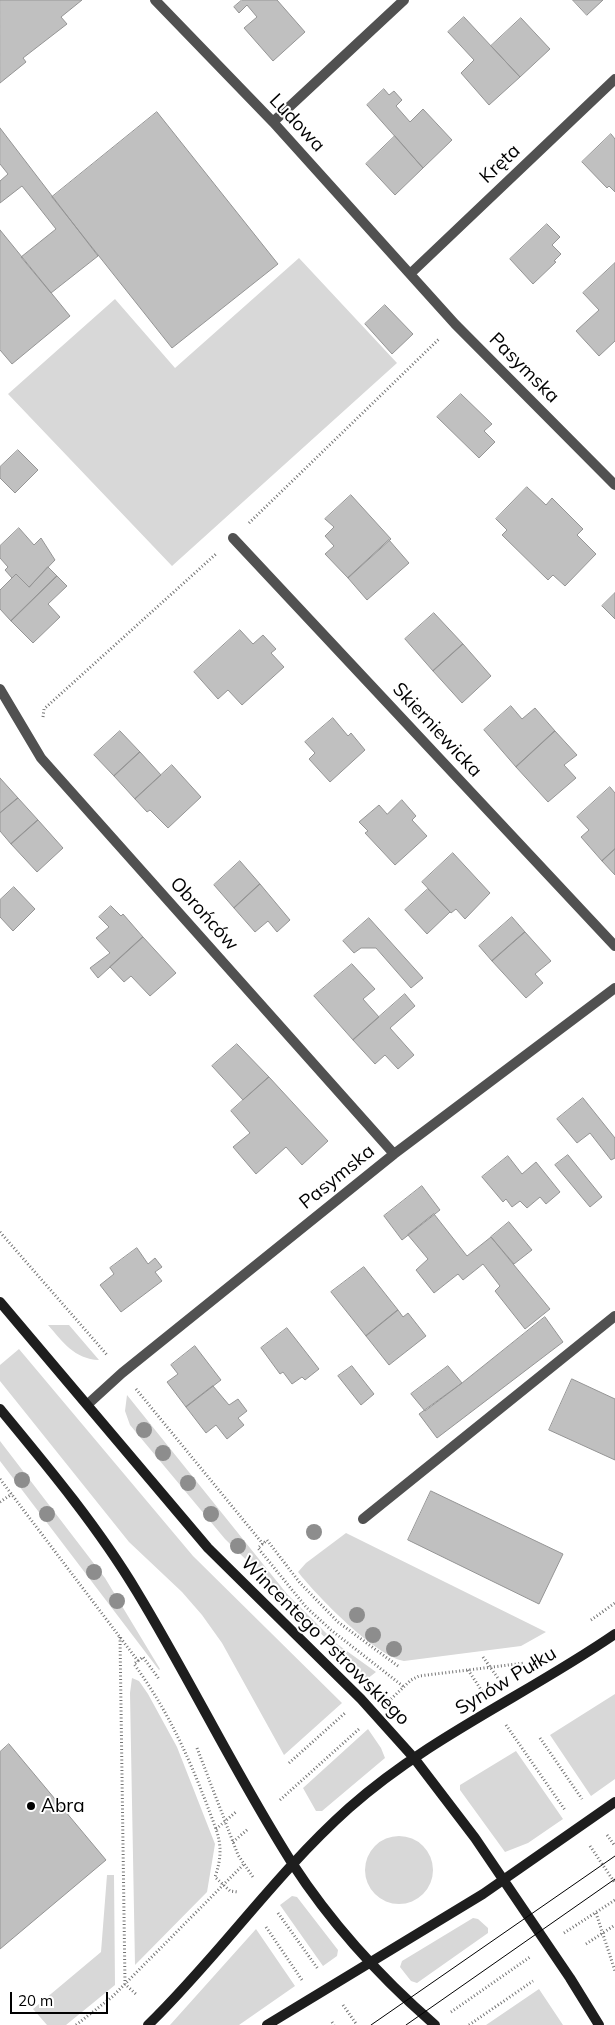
<!DOCTYPE html>
<meta charset="utf-8">
<style>
body{margin:0}
#map{position:relative;width:615px;height:2025px;overflow:hidden;background:#fff;font-family:Mulish,sans-serif}
canvas{display:block}
.scale{position:absolute;left:10px;top:1992px;width:98px;height:22px;box-sizing:border-box;border:2px solid #000;border-top:0;padding-left:6px;font-size:15px;line-height:18px;white-space:nowrap;color:#000;-webkit-text-stroke:4px #fff;paint-order:stroke}
</style>
<div id="map">
<canvas width="615" height="2025"></canvas>
<div class="scale">20 m</div>
</div>
<script>
const c = document.querySelector('canvas').getContext('2d');
c.lineJoin = 'round';
function paint(path, color) { c.fillStyle = color; c.fill(path, 'evenodd'); }
function trace(path, color, width, dash) { c.strokeStyle = color; c.lineWidth = width; c.lineCap = dash ? 'butt' : 'round'; c.setLineDash(dash || []); c.stroke(path); }
function label(font, color, halo, rows, align = 'center') {
  c.font = font + ' Mulish,sans-serif'; c.lineWidth = 4; c.setLineDash([]); c.textBaseline = 'middle'; c.strokeStyle = halo; c.fillStyle = color; for (const [text, x, y, turn = 0] of rows) {
    c.save(); c.translate(x, y); c.rotate((+turn || 0) * Math.PI / 180); c.textAlign = isNaN(turn) ? turn : align; if (halo) c.strokeText(text, 0, 0); c.fillText(text, 0, 0); c.restore();
  }
}
const green = new Path2D(`
 M299,258L397,363L172,566L8,394L115,299L175,368Z
 M48,1325H69L99,1360C74,1359 63,1342 48,1325Z
 M19,1349L193,1556L342,1703L284,1755L222,1643L202,1615L182,1592L129,1542L0,1381V1365Z
 M127,1395L287,1594L337,1644L376,1672L367,1679L225,1539L130,1425L125,1411Z
 M0,1441L105,1578L160,1669L159,1670L0,1461Z
 M346,1533L546,1632L521,1646L404,1661C375,1656 317,1596 298,1572L306,1563Z
 M132,1678L139,1681L148,1694L177,1747L215,1844L207,1892L135,1965L130,1693Z
 M615,1694V1779L591,1796L550,1735Z
 M368,1729L381,1748L385,1758L322,1811H316L303,1788Z
 M516,1751L563,1819L528,1843L505,1852L460,1790V1785Z
 M365 1870a34 34 0 1 1 68 0a34 34 0 1 1-68 0Z
 M107,1875H114L115,1985L66,2025H47L33,2009L101,1952Z
 M292,1896L297,1897L338,1950L337,1956L323,1966L280,1905Z
 M473,1918L478,1919L488,1928V1933L417,1983L411,1981L400,1967L402,1961Z
 M256,1929L295,1986L239,2025H170Z
 M539,1989L563,2025H486Z`);
const building = new Path2D(`
 M0,0H82L61,17L67,24L23,58L26,62L0,83Z
 M242,0H277L305,32L273,61L244,28L257,17L247,5L239,13L234,7Z
 M573,0H603L587,15Z
 M464,17L520,77L489,105L461,73L474,60L448,32Z
 M521,18L550,49L520,77L491,46Z
 M384,89L389,95L394,91L402,100L396,106L410,122L423,109L452,140L423,168L367,105Z
 M157,112L278,264L172,348L52,197Z
 M0,128L98,256L51,293L21,257L56,229L22,186L0,203V181L8,174L0,164Z
 M611,134L615,139V192L609,186L607,188L582,162Z
 M395,136L423,168L395,195L366,164Z
 M547,224L560,237L552,245L561,254L554,261L556,262L533,284L510,259Z
 M0,230L70,316L12,364L0,350Z
 M615,263V341L599,356L576,331L599,310L583,293Z
 M385,305L413,334L392,354L365,324Z
 M461,394L492,424L484,431L495,442L479,458L437,417Z
 M18,450L38,470L15,493L0,478V467Z
 M527,487L546,505L552,498L583,529L577,535L596,554L565,586L553,575L548,580L502,535L507,530L496,519Z
 M351,495L391,539L348,578L325,554L334,546L325,536L334,527L325,519Z
 M19,528L34,545L41,538L55,560L29,587L16,574L12,578L5,570L8,567L0,558V546Z
 M389,540L409,563L367,600L348,578Z
 M48,567L57,576L11,621L0,609V590L16,574L29,587Z
 M57,576L67,586L48,604L60,617L33,643L11,621Z
 M615,593V619L602,606Z
 M434,613L463,644L433,671L405,639Z
 M240,630L253,644L263,635L276,649L271,653L284,667L242,705L228,690L218,699L194,672Z
 M463,644L491,676L462,703L433,671Z
 M511,706L522,719L535,708L555,731L516,767L484,730Z
 M333,718L348,736L351,733L365,750L330,782L309,759L315,753L305,742Z
 M120,731L140,752L114,776L94,755Z
 M555,731L577,755L564,765L576,778L548,802L516,767Z
 M140,752L161,775L135,799L114,776Z
 M172,765L201,797L168,828L150,810L147,812L135,799Z
 M0,778L18,798L0,813Z
 M610,787L615,793V849L602,861L581,837L589,830L577,817Z
 M18,798L38,820L11,844L0,831V813Z
 M402,800L416,816L412,820L427,836L395,865L365,833L368,831L359,822L379,805L387,814Z
 M38,820L63,848L37,872L11,844Z
 M615,849V875L602,861Z
 M453,853L490,893L465,919L456,909L451,913L422,882Z
 M240,861L260,884L234,908L214,885Z
 M260,884L290,920L277,932L268,921L255,932L234,908Z
 M14,887L35,909L13,931L0,917V900Z
 M428,889L450,912L427,934L405,910Z
 M111,906L121,916L123,914L143,937L98,978L90,968L110,953L96,938L109,927L99,917Z
 M512,917L525,932L492,961L479,946Z
 M369,918L423,978L411,988L376,948H361L354,953L343,941Z
 M525,932L551,961L535,974L543,983L526,998L492,961Z
 M143,937L176,973L150,996L131,976L124,982L110,967Z
 M352,964L375,989L363,999L379,1017L353,1040L314,996Z
 M405,994L415,1006L390,1028L414,1055L398,1069L385,1055L375,1064L353,1040Z
 M237,1044L269,1077L243,1100L212,1066Z
 M269,1077L328,1141L302,1165L286,1147L256,1174L233,1147L250,1133L231,1111Z
 M583,1098L615,1138V1158L611,1160L590,1133L577,1143L557,1119Z
 M568,1155L602,1197L590,1207L555,1165Z
 M508,1156L522,1174L536,1162L560,1192L546,1204L540,1197L527,1208L520,1201L512,1207L506,1199L503,1202L482,1177Z
 M422,1186L440,1210L402,1240L384,1216Z
 M434,1214L467,1256L491,1237L550,1309L525,1329L495,1291L500,1286L483,1264L463,1280L458,1274L434,1293L416,1270L428,1259L408,1235Z
 M509,1222L532,1250L514,1264L491,1237Z
 M137,1248L148,1264L155,1258L162,1267L155,1272L162,1281L121,1312L100,1285L114,1274L110,1268Z
 M364,1267L398,1310L366,1336L331,1292Z
 M398,1310L403,1317L408,1313L426,1336L389,1365L366,1336Z
 M545,1317L563,1342L437,1438L419,1414L462,1383Z
 M287,1328L319,1369L305,1380L302,1377L292,1384L283,1372L280,1374L261,1348Z
 M195,1346L221,1380L186,1407L167,1382L178,1374L171,1365Z
 M352,1366L374,1394L361,1405L338,1376Z
 M448,1366L462,1383L425,1411L411,1394Z
 M572,1379L615,1399V1460L549,1430Z
 M213,1386L229,1405L238,1399L247,1411L238,1418L244,1425L227,1439L216,1425L206,1433L186,1407Z
 M431,1491L563,1554L539,1604L408,1540Z
 M9,1744L106,1860L0,1949V1752Z`);
const path = new Path2D(`
 M249,523L440,338
 M43,717L44,709L217,553
 M0,1232L108,1356
 M136,1389L263,1544
 M0,1479L138,1661L134,1664C172,1716 194,1769 216,1829C222,1846 221,1860 215,1877L230,1891L238,1892
 M0,1502L12,1494
 M591,1620L615,1603
 M120,1637L125,1984L137,1995
 M483,1657L500,1681
 M138,1661L143,1657L159,1679
 M398,1666L338,1622L300,1583L267,1540L258,1548L306,1607L331,1630L404,1687
 M468,1670L482,1691
 M391,1699L411,1680L419,1676L525,1663
 M506,1725L565,1810
 M540,1738L582,1799
 M197,1748L238,1855L253,1877
 M289,1763L345,1713
 M280,1800L359,1729
 M216,1829L237,1811
 M607,1835L615,1846
 M233,1842L248,1829
 M590,1846L615,1883
 M278,1913L318,1969
 M596,1913L615,1971
 M266,1927L302,1980
 M564,1933L615,1900
 M586,1944L615,1925
 M343,2005L357,2025
 M451,2012L530,1957
 M332,2022L334,2025
 M76,2025L112,1997L244,1864
 M469,2025L533,1981`);
const service = new Path2D(`
 M363,1519L615,1316`);
const minor = new Path2D(`
 M155,0L273,122L455,324L615,485
 M273,122L404,0
 M410,274L615,79
 M233,538L615,946
 M0,689L41,758L394,1154
 M88,1404L122,1373L394,1154L615,988`);
const secondary = new Path2D(`
 M0,1302L208,1548L361,1699L414,1758L475,1838L570,1978L599,2025
 M0,1409C48,1467 98,1527 137,1592C191,1681 236,1775 292,1863C331,1923 381,1978 435,2025
 M148,2025C219,1956 275,1874 349,1808C429,1737 528,1694 615,1634
 M267,2025L483,1894L615,1802`);
const tram = new Path2D(`
 M371,2025L615,1856
 M406,2025L615,1879`);
const trees = [
 [144,1430],
 [163,1453],
 [22,1480],
 [188,1483],
 [47,1514],
 [211,1514],
 [314,1532],
 [238,1546],
 [94,1572],
 [117,1601],
 [357,1615],
 [373,1635],
 [394,1649]
];
const markers = [
 [31,1806,5,"#000"]
];
const streetNames = [
 ["Ludowa",297,123,47],
 ["Kręta",500,164,-43],
 ["Pasymska",524,368,45],
 ["Skierniewicka",437,730,47],
 ["Obrońców",204,914,48],
 ["Pasymska",337,1177,-39],
 ["Wincentego Pstrowskiego",325,1641,45],
 ["Synów Pułku",506,1681,-31]
];
const poiNames = [
 ["Abra",41,1806]
];
paint(green, '#d8d8d8');
paint(building, '#c0c0c0');
trace(building, '#959595', 1);
trace(path, '#737373', 3, [1, 2.5]);
trace(service, '#515151', 10);
trace(minor, '#515151', 10);
trace(secondary, '#1e1e1e', 10);
trace(tram, '#000', 1);
c.fillStyle = '#8d8d8d';
for (const [x, y] of trees) { c.beginPath(); c.arc(x, y, 8, 0, 2 * Math.PI); c.fill(); }
for (const [x, y, r, color] of markers) { const dot = new Path2D(); dot.arc(x, y, r, 0, 2 * Math.PI); c.fillStyle = color; c.fill(dot); trace(dot, '#fff', 2); }
label('19px', '#000', '#fff', streetNames);
label('19px', '#000', '#fff', poiNames, 'left');
</script>
